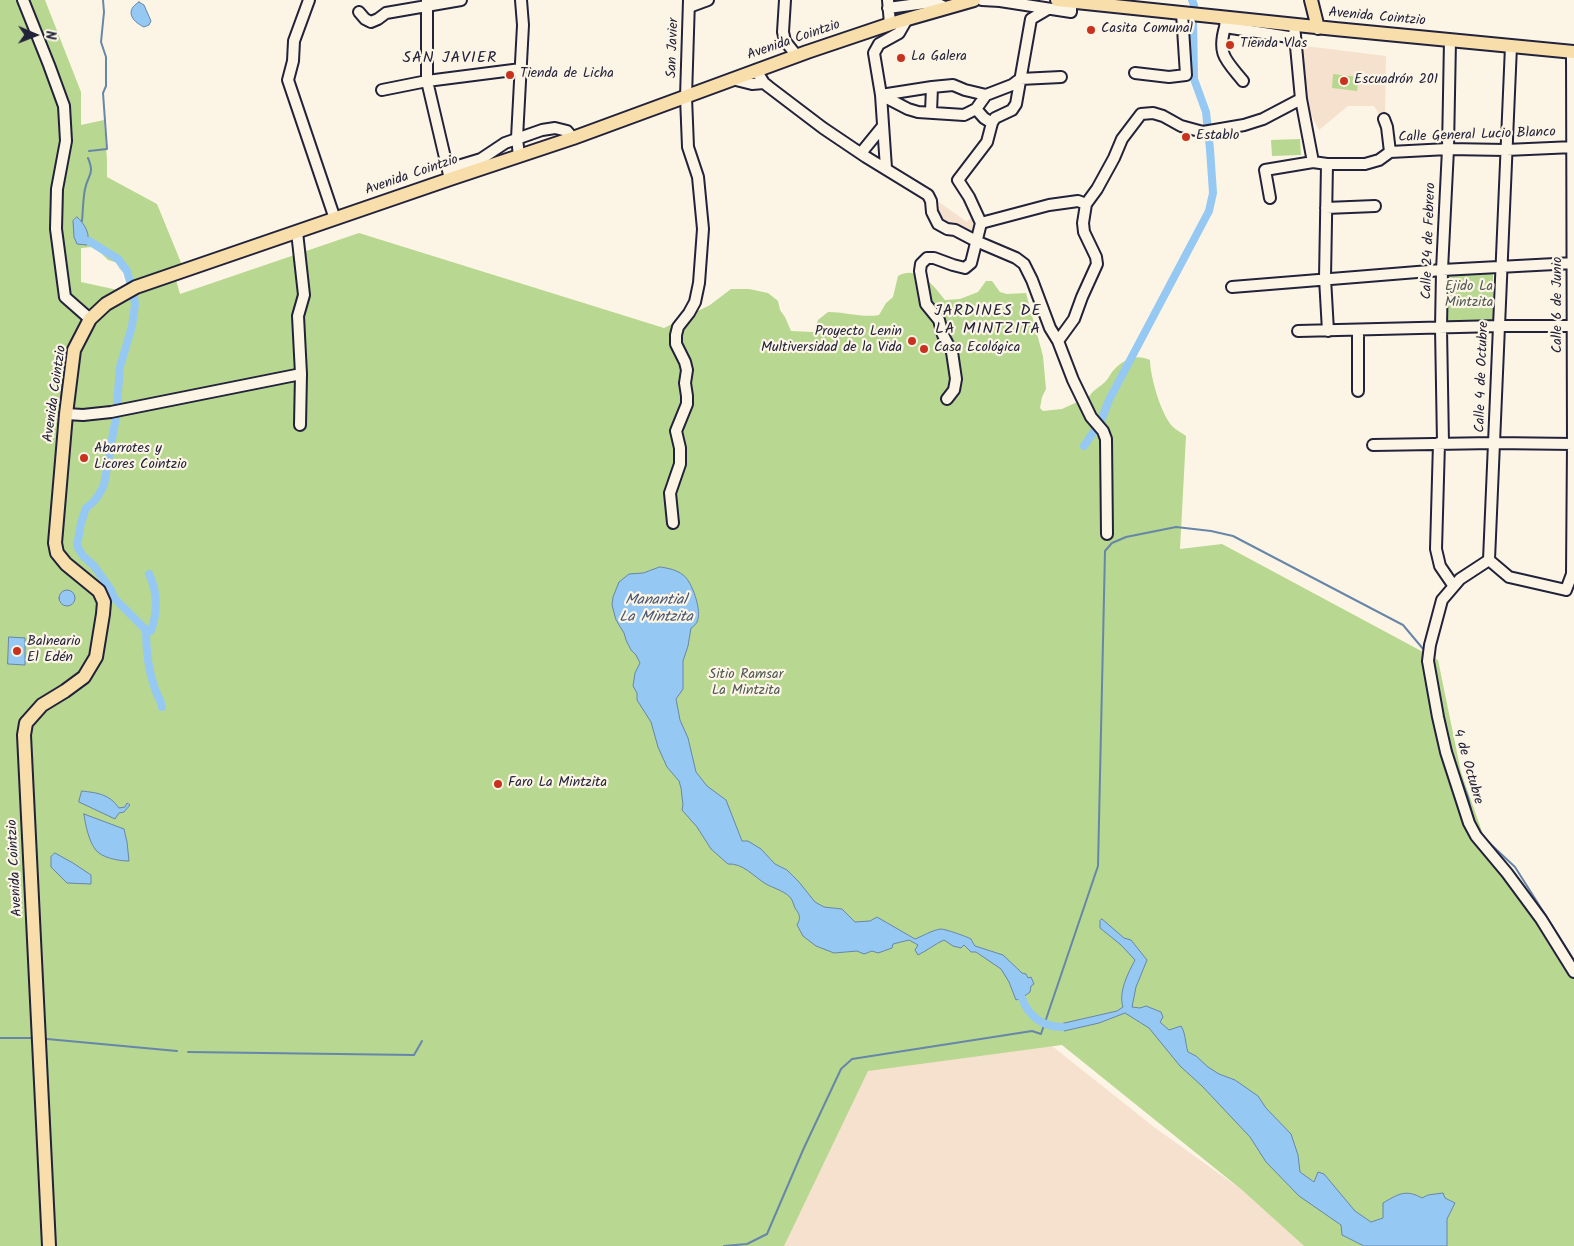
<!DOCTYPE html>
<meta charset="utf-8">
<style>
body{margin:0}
#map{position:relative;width:1574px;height:1246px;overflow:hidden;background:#fcf5e5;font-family:Kalam,sans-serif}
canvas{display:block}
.north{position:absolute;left:10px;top:10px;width:50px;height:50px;-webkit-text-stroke:4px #fcf5e5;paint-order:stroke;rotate:91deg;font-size:14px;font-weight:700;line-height:20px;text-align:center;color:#22223b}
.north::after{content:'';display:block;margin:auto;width:18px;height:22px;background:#22223b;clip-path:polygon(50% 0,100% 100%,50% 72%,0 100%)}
</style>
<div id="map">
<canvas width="1574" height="1246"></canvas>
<div class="north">N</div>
</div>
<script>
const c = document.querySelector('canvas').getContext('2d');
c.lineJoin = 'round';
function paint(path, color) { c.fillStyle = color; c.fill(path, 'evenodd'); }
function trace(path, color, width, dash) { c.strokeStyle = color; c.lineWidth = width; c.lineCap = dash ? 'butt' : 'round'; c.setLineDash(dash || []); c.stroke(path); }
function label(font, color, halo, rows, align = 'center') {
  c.font = font + ' Kalam,sans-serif'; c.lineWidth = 4.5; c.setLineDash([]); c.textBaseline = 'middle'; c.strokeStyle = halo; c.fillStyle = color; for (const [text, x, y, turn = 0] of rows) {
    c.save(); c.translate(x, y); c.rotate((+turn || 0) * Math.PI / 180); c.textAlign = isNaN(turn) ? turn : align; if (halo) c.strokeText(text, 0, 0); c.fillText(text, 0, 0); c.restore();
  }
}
const built = new Path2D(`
 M1297,45L1386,56L1385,119H1382L1374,106H1348L1319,130L1308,109Z
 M939,202L967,222L971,218L978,223L976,228L970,238L950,224L948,227L940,222L942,218L935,213L940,205L938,203Z
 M1047,1042L1154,1127L1242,1190L1304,1246H771L853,1070Z`);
const green = new Path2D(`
 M0,0H45L81,92V125L104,120L107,160V177L157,204L182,265L128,285L125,273L119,268L118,263L108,260L98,250L92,247L81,248V282L136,294L176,280L180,294L359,233L664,328L710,305L731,289H749L768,293L778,301L780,310L785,317L791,331L814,332L818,320L828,312C846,312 862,318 879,315L886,303L893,297L898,276C918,265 933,285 945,300L960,299L978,292L986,281H992L1000,292L1007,294L1026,293L1043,356L1046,389L1042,397L1040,408L1043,411L1062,409L1075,403L1086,402C1093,389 1095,391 1105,382C1108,379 1110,375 1112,372C1122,360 1135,353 1150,360C1150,376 1161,415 1173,427C1176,430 1182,433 1186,436L1180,549L1222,544L1438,660L1461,772L1485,840L1574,962V1246H1304L1242,1190L1062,1045L868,1071L784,1246H0Z
 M1333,74L1359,77L1357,91L1332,88Z
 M1300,139L1301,155L1272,156L1271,140Z
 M1445,272H1493V321H1445Z`);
const water = new Path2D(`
 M139,2L144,5L151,21L149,25L144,27C131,21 125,10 139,2Z
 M77,217C85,224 91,235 87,245L77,244L74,237L73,221Z
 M660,567C668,568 677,570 683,575C692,581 701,609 698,619C697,624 694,626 691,628L688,646L683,661V689L676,699L680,720L688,738L696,772L707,786L726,800L742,841H748L761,849L775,864L787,870L799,882L815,902L824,907L842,909L855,922L870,921L877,917L915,939C923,936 932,930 941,929C945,929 968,937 971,939C972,941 973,943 975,946L1003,955L1022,973L1026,974L1028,978L1031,977L1034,984L1031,986L1030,992L1022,998L1016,1000L1009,982L1001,969L976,952H971L964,945L961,948L953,946L944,940C935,944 928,950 918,955L915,950L918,945L909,940L893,944L892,948L878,953L872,951L864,954L857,951L834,953L816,946L803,936L797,925C801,918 800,915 795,908C794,905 793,903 792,900C788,892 773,888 766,884C753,876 743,863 728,864L711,849L697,827L682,810L683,805L681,788L679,781L667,767L658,747L651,722L637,700V693L633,686L635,673L640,663L636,655L631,650L626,640L624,633L616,620L612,605L613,597L619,582L629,574L643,573Z
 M59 598a8 8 0 1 1 16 0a8 8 0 1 1-16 0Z
 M9,637L25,638V665L8,664Z
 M82,791C98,793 109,794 119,808L125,807L127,803L130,805L124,812L119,813L115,819L79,802Z
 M84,814L124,829L127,842L129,861C119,861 101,858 95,849C89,841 85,824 84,814Z
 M55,853L73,863L91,875V884L67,883L51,867V857Z
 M1102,919L1124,938L1131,940L1147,960L1136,987L1132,1007L1140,1008L1146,1006L1161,1012L1163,1017L1160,1022L1169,1030L1181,1026C1186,1034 1185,1043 1188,1052L1196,1056L1208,1067L1219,1074L1235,1080L1258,1096L1266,1108L1291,1134L1298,1155L1300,1172L1314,1182L1318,1172L1324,1174L1355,1211L1371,1222L1383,1218V1203C1398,1194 1406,1189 1422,1198L1428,1195L1443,1193L1445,1198L1455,1203L1447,1219V1246H1364L1342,1235L1341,1225L1299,1196L1266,1162L1250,1137L1202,1086L1180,1066L1149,1028L1125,1013L1099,1023L1064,1031L1060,1024L1117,1011L1123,1007C1118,993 1128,973 1135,960L1121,945L1100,928V921Z`);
const stream = new Path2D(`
 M89,151L107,149L103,93L106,86V57L101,42L104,12L103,0
 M82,221C83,210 83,199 85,189C88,174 95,175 88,158
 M1439,692L1444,719
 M1453,758L1468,797L1474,822
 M1484,838L1515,867L1574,960
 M0,1038H34
 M47,1039L177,1051
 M188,1052L414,1055L422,1041
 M724,1246L747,1244L767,1234L803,1150L841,1069L852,1059L1032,1031L1041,1034L1098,866L1105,551L1112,543L1126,537L1176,527L1211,531L1233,536L1403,625L1424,650`);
const canal = new Path2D(`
 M1192,0L1194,5
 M89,241L118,259L127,271L134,296L135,305L132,326L120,367L116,417L104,485C99,495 95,502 86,508L81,523L77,546L83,556L94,566L104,580L111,590L114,598L146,630L151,631C158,611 158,593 149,574
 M1084,446L1101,421L1109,400L1209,211L1213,193L1210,149L1206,112L1194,79L1193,17
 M146,630C146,650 148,670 155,689C157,695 161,701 162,707
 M1022,998C1028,1016 1043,1027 1062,1027`);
const minor = new Path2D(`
 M23,0L49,65L64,106L66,141L57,189L56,229L65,297L90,319
 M309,0L294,41L293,61L288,80L335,219
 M427,0V81L450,179
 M785,0L783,32L785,41L797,56
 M888,0L890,24
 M982,0L1000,1L1071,12V0
 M689,7L708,0
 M888,8L925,3H936L947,8
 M359,12L365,19L371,22L378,19L386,13L461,0
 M1226,19L1225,27L1295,38
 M1294,25L1301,99L1313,162
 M1225,27C1217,55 1226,60 1243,81
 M756,70L764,83L769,87L823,128L866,157L928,195L931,201L932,212L938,224L947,229L955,230L976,241L1016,258L1024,264L1032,280L1050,328L1058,341L1073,380L1091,417L1103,431L1106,439L1107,534
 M1135,73L1169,77L1186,75L1182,13
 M732,79L752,84L764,83
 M382,90L427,81L521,69
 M881,95L908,109L918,112L964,115L976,109L986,95L1012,85L1020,79L1061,77
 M881,95L932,87L953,85L965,90L986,95
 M976,109L984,118L992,123
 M931,112L932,87
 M1384,119L1387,127L1390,152
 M861,153L883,126
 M519,156L517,138L523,25L521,0
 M1327,164L1325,278L1328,331
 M886,168L881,95L874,53L879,44L899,33L907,19
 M448,169L481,159L505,143L542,130L555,128L567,131L573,138
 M1270,198L1265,170L1313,162L1327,164H1365L1379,160L1390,152L1448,149L1506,150L1574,147
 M1326,208L1375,206
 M981,223L1049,205L1078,201L1086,204
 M297,232L304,295L298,316L301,374L300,425
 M1232,287L1442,270L1574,263
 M1358,330V391
 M1298,331L1499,326H1574
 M1058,341L1074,319L1082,297L1097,264L1096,257L1084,232L1083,223L1086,204L1097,189L1114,158L1122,139L1141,114L1153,113L1163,116L1181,126L1203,132L1244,125L1263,119L1301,99
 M947,399L954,390L956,379L952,352L943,335L939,320L926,304L920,271L921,264L927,258H934L953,265L965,268L971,263L981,223L969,197L958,180L987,142L992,123L995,118L1012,110L1016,104L1031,19L1048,9
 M66,414L83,415L111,412L301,374
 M1439,443L1436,549L1440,566L1453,585
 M1443,443L1441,328L1442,270L1448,149L1450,40
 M1373,445L1494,443L1574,444
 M673,523L670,493L680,464V448L676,431L687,404V396L685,383L687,370L685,362L676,344V335L678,327L689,313L695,302L699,283L703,229L698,177L688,147L686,97L689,0
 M1489,560L1509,577L1566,590L1572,574L1573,444L1572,51
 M1489,560L1511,46
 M1489,560L1460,579L1442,600L1430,645L1428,661L1438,717L1446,752L1469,823L1476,836L1507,873L1541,919L1574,972`);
const major = new Path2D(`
 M1057,0L1335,29L1574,52
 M1311,0L1318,28
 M49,1246L24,735L26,723L42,705L65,691L84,677L96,657L103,614L104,602L99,591L66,564L57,553L55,543L66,414L74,350L90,319L106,304L136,287L450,179L573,138L807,52L890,24L974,0`);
const markers = [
 [1091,30,5,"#c8321e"],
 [1230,45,5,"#c8321e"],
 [901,58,5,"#c8321e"],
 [510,75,5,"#c8321e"],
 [1344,81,5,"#c8321e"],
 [1186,137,5,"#c8321e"],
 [912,341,5,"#c8321e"],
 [924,349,5,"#c8321e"],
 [84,458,5,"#c8321e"],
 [17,651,5,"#c8321e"],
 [498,784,5,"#c8321e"]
];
const streetNames = [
 ["Avenida Cointzio",1377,18,5],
 ["Avenida Cointzio",794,41,-19],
 ["San Javier",674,48,-88],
 ["Calle General Lucio Blanco",1477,136,-2],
 ["Avenida Cointzio",412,176,-19],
 ["Calle 24 de Febrero",1430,241,-88],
 ["Calle 6 de Junio",1559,305,-90],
 ["Calle 4 de Octubre",1483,377,-88],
 ["Avenida Cointzio",56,394,-82],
 ["4 de Octubre",1467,767,74],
 ["Avenida Cointzio",16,868,-93]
];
const poiNames = [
 ["Casita Comunal",1101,30],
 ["Tienda Vlas",1240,45],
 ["La Galera",911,58],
 ["Tienda de Licha",520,75],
 ["Escuadrón 201",1354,81],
 ["Establo",1196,137],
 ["Proyecto Lenin",902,333,"right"],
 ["Multiversidad de la Vida",902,349,"right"],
 ["Casa Ecológica",934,349],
 ["Abarrotes y",94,450],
 ["Licores Cointzio",94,466],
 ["Balneario",27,643],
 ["El Edén",27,659],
 ["Faro La Mintzita",508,784]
];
const parkNames = [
 ["Ejido La",1469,288],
 ["Mintzita",1469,304],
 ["Sitio Ramsar",746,676],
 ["La Mintzita",746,692]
];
const waterNames = [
 ["Manantial",656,601],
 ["La Mintzita",656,618]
];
const quarterNames = [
 ["SAN JAVIER",450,59],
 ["JARDINES DE",988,312],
 ["LA MINTZITA",988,330]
];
paint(built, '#f5e1ce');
paint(green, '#b8d790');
paint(water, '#95c9f3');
trace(water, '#6786a9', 1);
trace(stream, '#6786a9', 2);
trace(canal, '#95c9f3', 8);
trace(minor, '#22223b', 14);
trace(major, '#22223b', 16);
trace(minor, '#fcf5e5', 10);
trace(major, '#f8deab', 12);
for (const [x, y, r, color] of markers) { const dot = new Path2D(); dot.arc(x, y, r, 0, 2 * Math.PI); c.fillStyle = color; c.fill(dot); trace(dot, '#fcf5e5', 2); }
label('14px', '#22223b', '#fcf5e5', streetNames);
label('14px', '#22223b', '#fcf5e5', poiNames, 'left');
label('14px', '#4f5854', '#fcf5e5', parkNames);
label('italic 15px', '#445472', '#fcf5e5', waterNames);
c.letterSpacing = '1px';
label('16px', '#22223b', '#fcf5e5', quarterNames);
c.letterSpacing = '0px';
</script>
